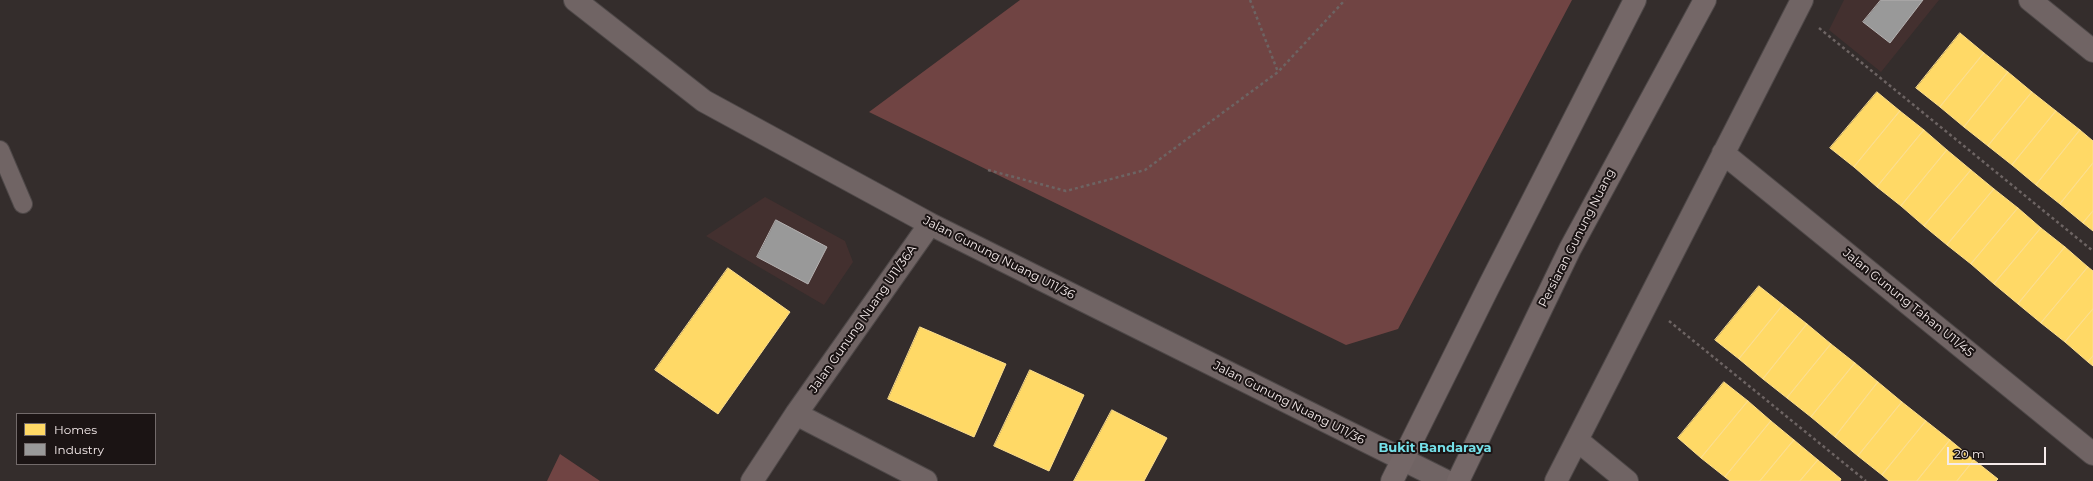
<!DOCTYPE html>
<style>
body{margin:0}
#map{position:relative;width:2093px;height:481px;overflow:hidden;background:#342d2c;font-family:Montserrat,sans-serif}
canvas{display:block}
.legend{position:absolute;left:16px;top:413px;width:140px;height:52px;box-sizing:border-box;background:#1b1414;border:1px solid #726a6a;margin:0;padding:5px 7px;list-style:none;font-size:12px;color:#f5ebeb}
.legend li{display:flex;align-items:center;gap:8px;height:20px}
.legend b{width:20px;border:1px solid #726a6a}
.scale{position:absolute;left:1947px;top:447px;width:99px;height:18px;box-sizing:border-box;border:2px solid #f5ebeb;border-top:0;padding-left:5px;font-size:12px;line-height:14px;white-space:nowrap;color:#f5ebeb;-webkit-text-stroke:3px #1b1414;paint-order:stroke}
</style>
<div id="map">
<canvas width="2093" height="481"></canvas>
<ul class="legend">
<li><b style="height:11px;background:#ffd966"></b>Homes</li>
<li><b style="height:11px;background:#999"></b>Industry</li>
</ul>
<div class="scale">20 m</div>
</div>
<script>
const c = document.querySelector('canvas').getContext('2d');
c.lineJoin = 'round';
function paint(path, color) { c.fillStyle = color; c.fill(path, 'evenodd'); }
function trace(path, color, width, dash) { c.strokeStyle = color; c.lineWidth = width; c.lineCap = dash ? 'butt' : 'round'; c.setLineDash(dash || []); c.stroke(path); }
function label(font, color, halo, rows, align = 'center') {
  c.font = font + ' Montserrat,sans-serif'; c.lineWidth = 4; c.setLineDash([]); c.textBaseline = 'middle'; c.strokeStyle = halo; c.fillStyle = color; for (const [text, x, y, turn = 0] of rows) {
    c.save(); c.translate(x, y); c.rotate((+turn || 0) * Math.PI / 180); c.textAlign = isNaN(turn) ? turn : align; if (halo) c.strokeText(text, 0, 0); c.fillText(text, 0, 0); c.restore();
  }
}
const built = new Path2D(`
 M1844,0H1939L1881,72L1829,30Z
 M765,197L845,241L853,262L824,305L706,236Z`);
const green = new Path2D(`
 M1020,0H1572L1398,329L1346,345L869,112Z
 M560,454L600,481H547Z`);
const homes = new Path2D(`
 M1960,33L1984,53L1940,107L1916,88Z
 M1984,53L2008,72L1964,127L1940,107Z
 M2008,72L2032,92L1988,146L1964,127Z
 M1877,92L1900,111L1854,167L1830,148Z
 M2032,92L2056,111L2012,165L1988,146Z
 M1900,111L1924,130L1877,187L1854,167Z
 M2056,111L2080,130L2036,185L2012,165Z
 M1924,130L1947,150L1901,206L1877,187Z
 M2080,130L2093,141V163L2060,204L2036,185Z
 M1947,150L1971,170L1924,226L1901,206Z
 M2093,163V211L2083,223L2060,204Z
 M1971,170L1994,189L1947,245L1924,226Z
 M1994,189L2018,208L1971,264L1947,245Z
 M2018,208L2041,228L1994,284L1971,264Z
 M2093,211V231L2083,223Z
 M2041,228L2065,247L2018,304L1994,284Z
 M2065,247L2088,267L2041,323L2018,304Z
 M2088,267L2093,271V309L2065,342L2041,323Z
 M728,268L790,312L718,414L655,370Z
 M1759,286L1783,305L1739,359L1715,340Z
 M1783,305L1807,324L1763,379L1739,359Z
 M2093,309V356L2088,362L2065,342Z
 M1807,324L1831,344L1787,398L1763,379Z
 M920,327L1006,364L974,437L888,399Z
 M1831,344L1855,363L1811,417L1787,398Z
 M2093,356V366L2088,362Z
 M1855,363L1878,382L1835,437L1811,417Z
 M1030,370L1084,395L1049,471L994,446Z
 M1724,382L1748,401L1701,458L1678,438Z
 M1878,382L1902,402L1858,456L1835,437Z
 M1748,401L1771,421L1725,477L1701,458Z
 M1902,402L1926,421L1882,475L1858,456Z
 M1112,410L1167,438L1144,481H1074Z
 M1771,421L1794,440L1760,481H1730L1725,477Z
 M1926,421L1950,440L1917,481H1889L1882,475Z
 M1794,440L1818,460L1800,481H1760Z
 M1950,440L1974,460L1957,481H1917Z
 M1818,460L1841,479L1840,481H1800Z
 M1974,460L1998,479L1996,481H1957Z`);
const industry = new Path2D(`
 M1881,0H1923L1890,43L1863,22Z
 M776,220L827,247L808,284L757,257Z`);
const path = new Path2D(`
 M1250,0L1278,72
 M1819,28L2093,251
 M988,170L1066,191L1145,170L1278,72L1345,0
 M1669,321L1866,481`);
const lane = new Path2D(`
 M0,150L23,204`);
const street = new Path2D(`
 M575,0L704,101L930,224L1446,481
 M2030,0L2093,51
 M1723,153L2093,454
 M796,414L926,481
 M1577,440L1627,481
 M752,481L796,414L930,224
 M1556,481L1802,0`);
const secondary = new Path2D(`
 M1392,481L1489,286L1635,0
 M1458,481L1570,249L1705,0`);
const streetNames = [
 ["Persiaran Gunung Nuang",1577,238,-63],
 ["Jalan Gunung Nuang U11/36",999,258,27],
 ["Jalan Gunung Tahan U11/45",1908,303,39],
 ["Jalan Gunung Nuang U11/36A",863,319,-55],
 ["Jalan Gunung Nuang U11/36",1289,403,27]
];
const neighbourhoodNames = [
 ["Bukit Bandaraya",1435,448]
];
paint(built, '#43302f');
paint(green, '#704443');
paint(homes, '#ffd966');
trace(homes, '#fcde8e', 1);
paint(industry, '#999');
trace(industry, '#b5b2b2', 1);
trace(lane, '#4e4848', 20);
trace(street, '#4e4848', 24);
trace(secondary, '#4e4848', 24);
trace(path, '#6d6463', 2.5, [3, 3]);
trace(lane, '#706464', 18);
trace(street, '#706464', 22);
trace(secondary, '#746767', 22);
label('12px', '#f5ebeb', '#1b1414', streetNames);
label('bold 13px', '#75e0e9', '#1b1414', neighbourhoodNames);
</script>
